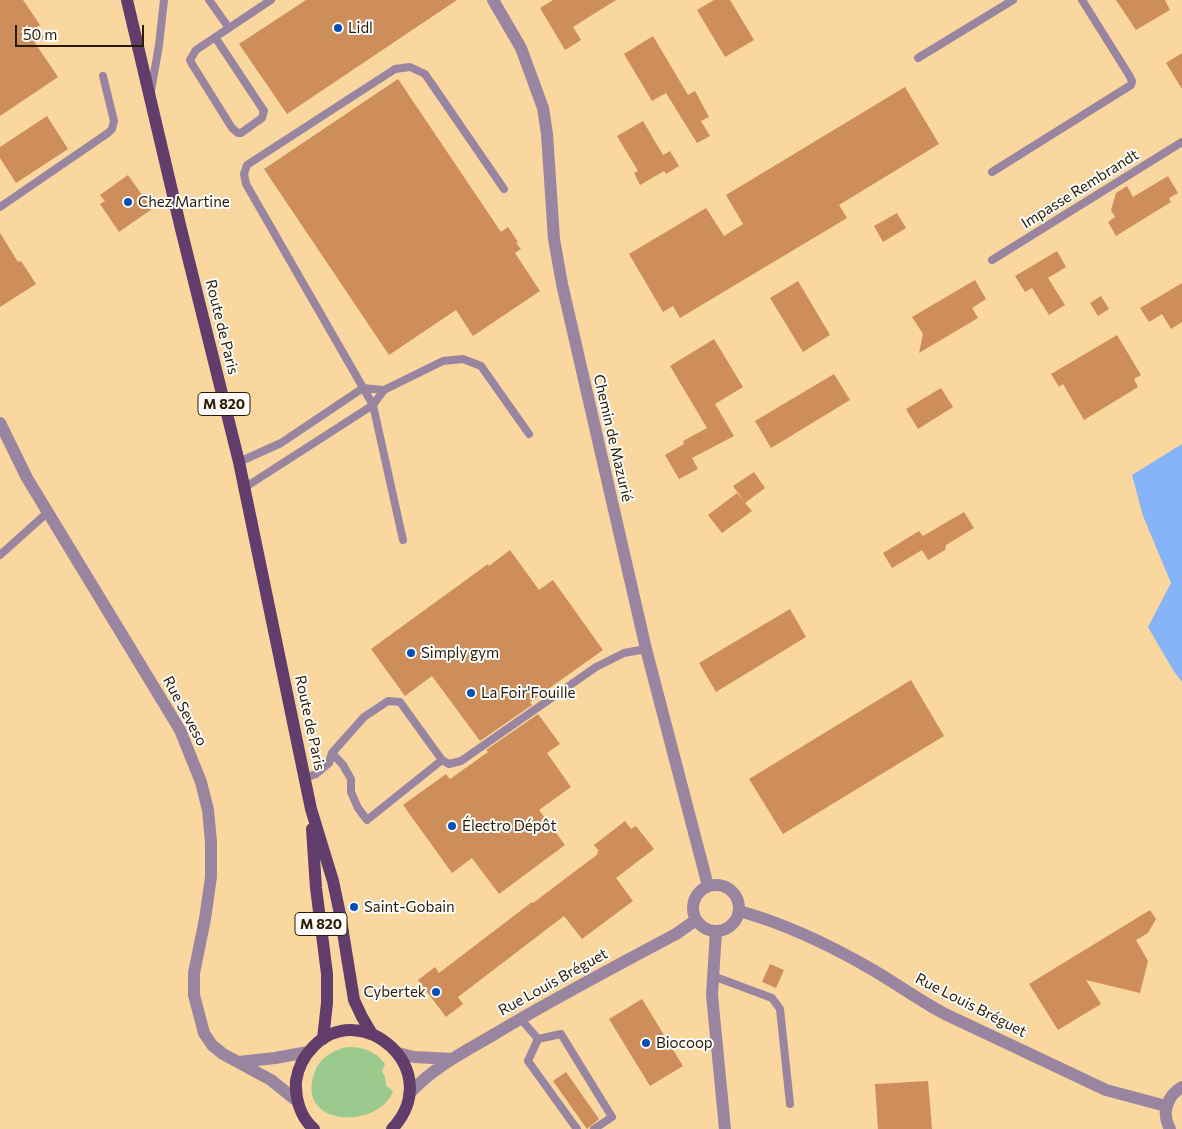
<!DOCTYPE html>
<meta charset="utf-8">
<style>
body{margin:0}
#map{position:relative;width:1182px;height:1129px;overflow:hidden;background:#fad79e;font-family:Commissioner,sans-serif}
canvas{display:block}
.scale{position:absolute;left:15px;top:25px;width:129px;height:22px;box-sizing:border-box;border:2px solid #2b1b00;border-top:0;padding-left:6px;font-size:15px;line-height:18px;white-space:nowrap;color:#2b1b00;-webkit-text-stroke:4px #fdfdfd;paint-order:stroke}
</style>
<div id="map">
<canvas width="1182" height="1129"></canvas>
<div class="scale">50 m</div>
</div>
<script>
const c = document.querySelector('canvas').getContext('2d');
c.lineJoin = 'round';
function paint(path, color) { c.fillStyle = color; c.fill(path, 'evenodd'); }
function trace(path, color, width, dash) { c.strokeStyle = color; c.lineWidth = width; c.lineCap = dash ? 'butt' : 'round'; c.setLineDash(dash || []); c.stroke(path); }
function label(font, color, halo, rows, align = 'center') {
  c.font = font + ' Commissioner,sans-serif'; c.lineWidth = 4; c.setLineDash([]); c.textBaseline = 'middle'; c.strokeStyle = halo; c.fillStyle = color; for (const [text, x, y, turn = 0] of rows) {
    c.save(); c.translate(x, y); c.rotate((+turn || 0) * Math.PI / 180); c.textAlign = isNaN(turn) ? turn : align; if (halo) c.strokeText(text, 0, 0); c.fillText(text, 0, 0); c.restore();
  }
}
const green = new Path2D(`
 M348,1047C364,1047 375,1051 385,1064L382,1071L385,1077L386,1086L393,1091C380,1129 296,1128 314,1074C319,1058 333,1050 348,1047Z`);
const water = new Path2D(`
 M1182,444V682L1173,670L1148,627L1171,583L1143,516L1132,475Z`);
const building = new Path2D(`
 M0,0H23L40,25L37,27L44,37L35,43L58,77L0,116Z
 M306,0H457L287,114L239,44Z
 M553,0H616L573,27L581,40L565,50L540,8Z
 M714,0H730L754,40L725,57L697,10Z
 M1116,0H1165L1170,10L1136,30Z
 M653,36L688,95L695,91L709,117L701,121L710,136L697,143L666,93L652,101L624,54Z
 M1182,53V89L1166,63Z
 M398,79L501,232L508,227L518,242L516,243L521,249L515,253L540,291L473,336L456,310L389,355L264,169Z
 M905,87L939,144L839,205L847,218L680,318L673,306L663,312L629,254L706,208L724,236L743,224L726,195Z
 M47,116L68,149L16,183L0,158V147Z
 M643,121L663,155L670,151L679,166L666,174L664,171L640,185L634,173L638,171L617,136Z
 M128,175L152,209L119,232L100,204L105,201L100,195Z
 M1168,176L1178,193L1169,198L1171,202L1116,236L1108,222L1115,217L1111,210L1116,193L1127,186L1133,197Z
 M897,213L906,228L883,242L874,226Z
 M0,233L18,262L21,261L36,284L0,307Z
 M1057,251L1066,267L1048,278L1065,305L1049,315L1032,288L1025,292L1015,276Z
 M975,280L986,299L972,308L978,318L919,353L923,334L912,317Z
 M798,281L830,335L803,352L770,298Z
 M1182,283V322L1171,329L1162,314L1149,322L1140,308Z
 M1101,296L1109,309L1098,316L1090,303Z
 M1117,335L1141,375L1134,379L1138,387L1084,420L1063,384L1059,387L1051,374Z
 M714,339L743,387L715,404L734,436L692,458L698,469L679,479L665,455L684,444L683,441L707,428L670,366Z
 M834,374L850,400L771,448L755,421Z
 M941,388L953,407L918,429L906,409Z
 M754,472L765,488L745,503L752,511L722,533L708,515L737,493L744,501L733,486Z
 M964,512L974,528L946,545L945,550L928,560L922,550L892,568L883,553L919,531L923,536Z
 M510,550L539,590L553,580L603,650L530,702L532,705L480,741L432,676L405,696L371,649L488,564L489,566Z
 M790,609L806,637L716,692L699,663Z
 M911,680L944,736L783,834L749,779Z
 M538,714L560,744L547,753L571,787L539,810L565,845L499,894L472,858L452,873L403,805L446,774L450,779L488,752L486,750Z
 M625,821L631,829L636,826L654,849L616,878L633,901L582,939L564,916L458,997L463,1004L446,1017L418,980L435,967L439,973L532,902L533,903L598,854L597,852L599,851L594,845Z
 M1150,910L1156,919L1148,933L1136,940L1148,961L1140,993L1086,980L1101,1004L1058,1030L1029,984Z
 M770,964L784,970L776,988L762,982Z
 M642,999L683,1066L650,1086L609,1019Z
 M566,1072L599,1119L587,1129L553,1081Z
 M928,1081L932,1129H878L875,1084Z`);
const service = new Path2D(`
 M209,0L229,28
 M215,37L264,111L262,118L241,133H238L232,128L192,64L190,60L196,50L271,0
 M918,58L1013,0
 M151,91L159,45L164,0
 M992,172L1131,85L1132,81L1129,75L1082,0
 M0,207L108,133L112,129L114,121L103,76
 M992,260L1182,142
 M239,462L281,443L363,388L384,390
 M244,488L373,405L384,390L443,361L463,359L481,366L529,434
 M403,540L373,405L246,184L244,174L247,165L395,69L410,67L425,74L504,189
 M0,555L48,512
 M332,753L343,765L351,779V792L358,808L367,820L442,760
 M305,778L316,774L329,763L332,753L364,717L388,701L400,702L442,760L449,764L461,761L596,667L624,653L646,649
 M713,976L772,998L780,1009L790,1104
 M520,1018L538,1039
 M538,1039L561,1034L612,1117L594,1129
 M538,1039L528,1061L577,1129`);
const minor = new Path2D(`
 M493,0L521,48L543,108L547,134L554,239L562,284L646,649L708,886
 M716,931L712,995L725,1129`);
const tertiary = new Path2D(`
 M0,423L27,478L180,730L201,782L208,810L211,842V877L205,919L194,973V995L204,1033L212,1045L223,1054L271,1080L297,1101
 M693 908a23 23 0 1 1 46 0a23 23 0 1 1-46 0Z
 M739,911C787,924 830,945 873,970C897,984 920,1001 945,1014L1106,1090L1166,1106
 M398,1053L414,1057L452,1059
 M239,1062L275,1058L308,1052
 M409,1094C432,1068 464,1052 493,1035C553,999 614,967 676,934L696,920
 M1170,1129C1161,1113 1167,1096 1182,1087`);
const primary = new Path2D(`
 M127,0L181,229L239,462L311,809L333,881L340,914L354,1000L362,1017L372,1034
 M312,829L316,888L327,974V1003L323,1039
 M314,1129C300,1117 295,1098 296,1081C298,1068 304,1056 313,1047C362,996 447,1071 392,1129`);
const markers = [
 [338,28,5,"#004fb8"],
 [128,202,5,"#004fb8"],
 [411,653,5,"#004fb8"],
 [471,693,5,"#004fb8"],
 [452,826,5,"#004fb8"],
 [354,907,5,"#004fb8"],
 [436,992,5,"#004fb8"],
 [646,1043,5,"#004fb8"]
];
const shields = [
 [224,404,52],
 [321,924,52]
];
const shieldNames = [
 ["M 820",224,404],
 ["M 820",321,924]
];
const poiNames = [
 ["Lidl",348,28],
 ["Chez Martine",138,202],
 ["Simply gym",421,653],
 ["La Foir'Fouille",481,693],
 ["Électro Dépôt",462,826],
 ["Saint-Gobain",364,907],
 ["Cybertek",426,992,"right"],
 ["Biocoop",656,1043]
];
const streetNames = [
 ["Impasse Rembrandt",1080,189,-32],
 ["Route de Paris",222,327,76],
 ["Chemin de Mazurié",613,438,77],
 ["Rue Seveso",185,711,62],
 ["Route de Paris",310,723,78],
 ["Rue Louis Bréguet",553,982,-29],
 ["Rue Louis Bréguet",971,1005,27]
];
paint(green, '#9bca8f');
paint(water, '#87b3f8');
paint(building, '#ce8e5b');
trace(service, '#9a85a0', 8);
trace(minor, '#9a85a0', 12);
trace(tertiary, '#9a85a0', 12);
trace(primary, '#623d6c', 12);
for (const [x, y, r, color] of markers) { const dot = new Path2D(); dot.arc(x, y, r, 0, 2 * Math.PI); c.fillStyle = color; c.fill(dot); trace(dot, '#fdfdfd', 2); }
for (const [x, y, w] of shields) { const box = new Path2D(); box.roundRect(x - w / 2, y - 11.5, w, 23, 4); c.fillStyle = '#fdfdfd'; c.fill(box); trace(box, '#2b1b00', 1); }
label('bold 14px', '#2b1b00', null, shieldNames);
label('15px', '#2b1b00', '#fdfdfd', poiNames, 'left');
label('15px', '#2b1b00', '#fdfdfd', streetNames);
</script>
